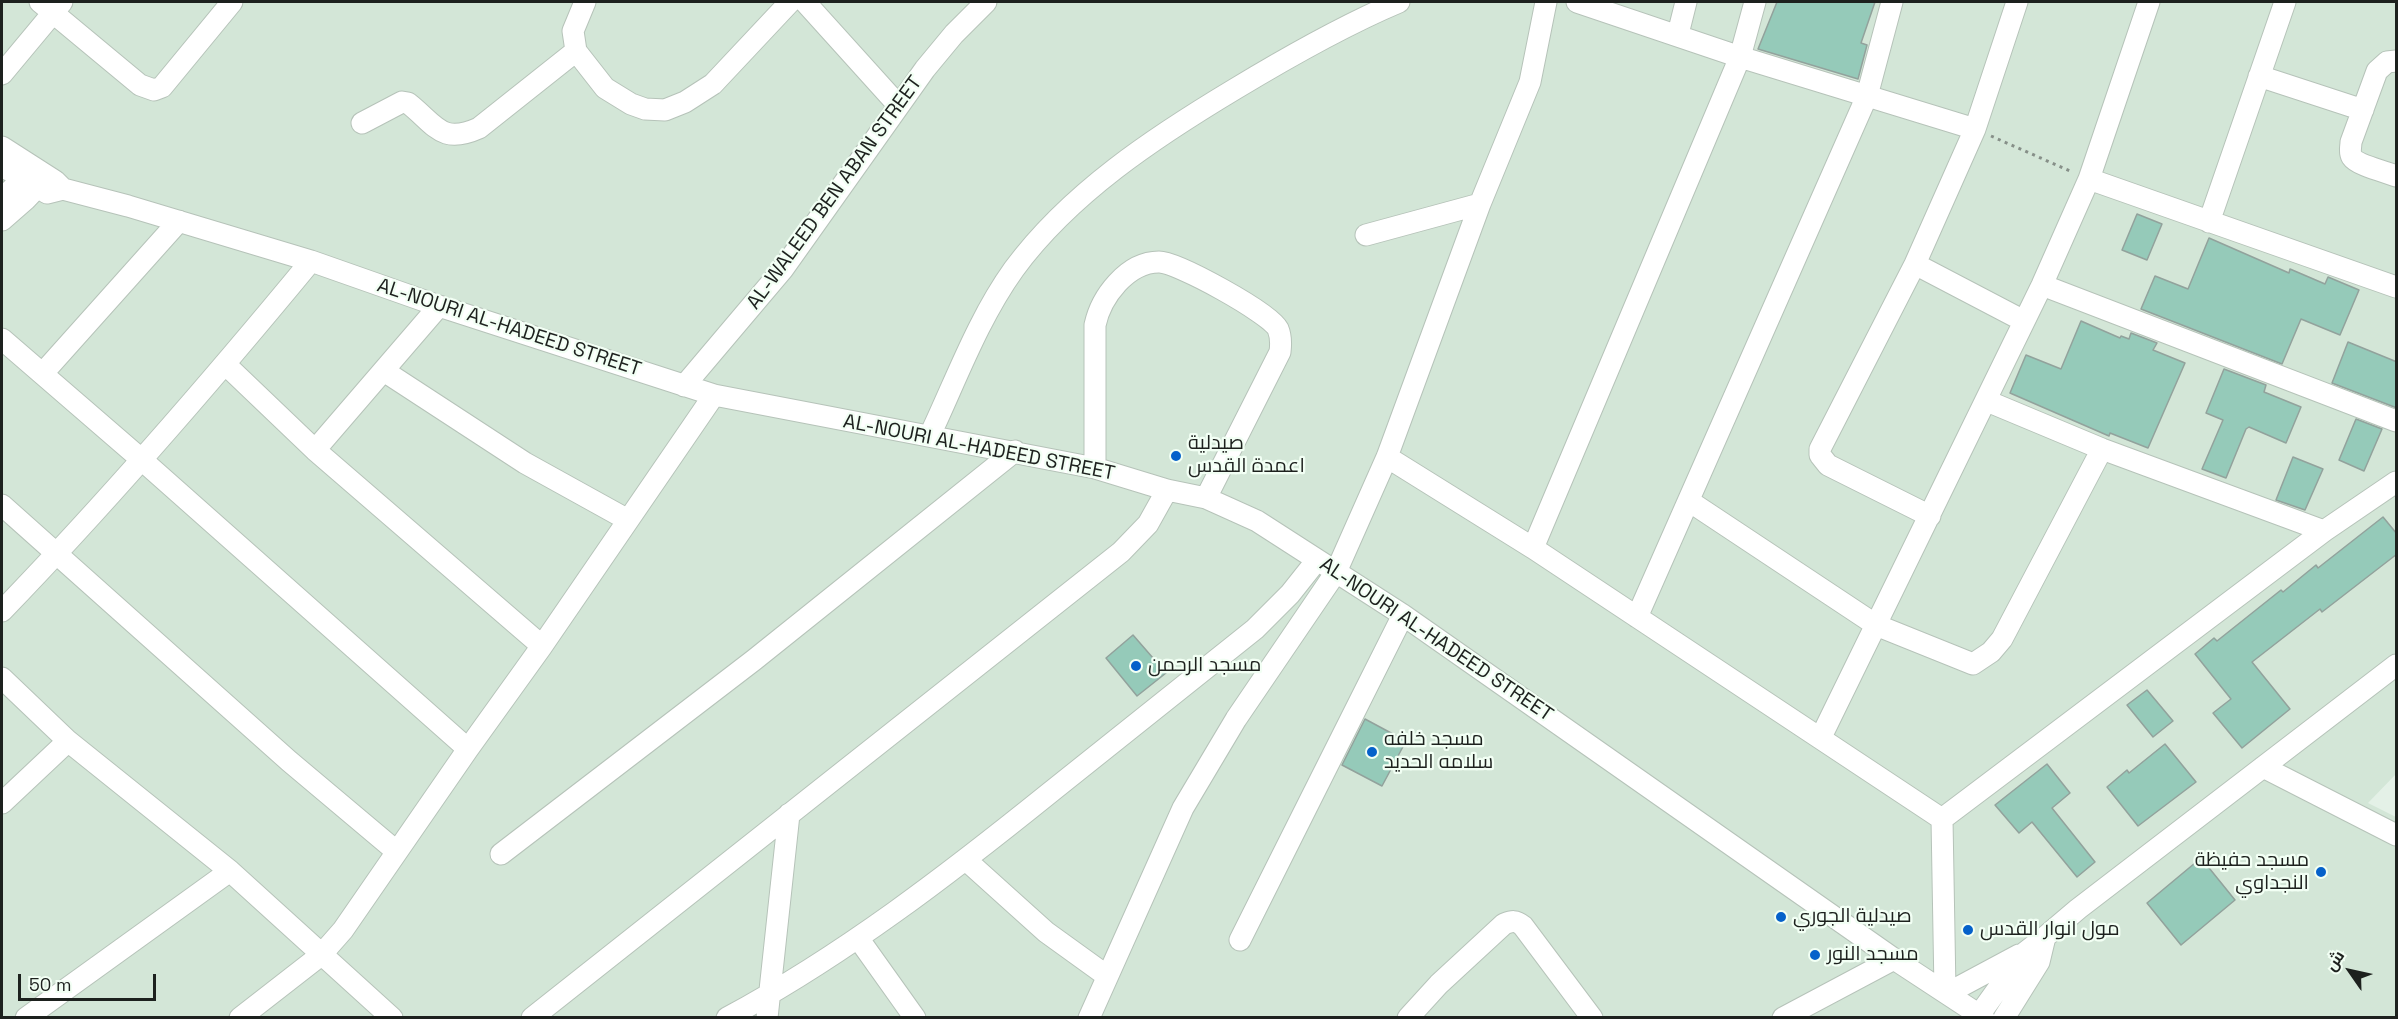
<!DOCTYPE html>
<meta charset="utf-8">
<style>
body{margin:0}
#map{position:relative;width:2398px;height:1019px;overflow:hidden;background:#e4f1e7;font-family:"Space Grotesk",Cairo,sans-serif}
canvas{display:block}
.frame{position:absolute;inset:0;border:3px solid #1d211e;pointer-events:none}
.north{position:absolute;left:2320px;top:941px;width:60px;height:60px;-webkit-text-stroke:4px #f2fff4;paint-order:stroke;rotate:304deg;font-size:16px;font-weight:700;line-height:24px;text-align:center;color:#1d211e}
.north::after{content:'';display:block;margin:auto;width:21px;height:27px;background:#1d211e;clip-path:polygon(50% 0,100% 100%,50% 72%,0 100%)}
.scale{position:absolute;left:18px;top:974px;width:138px;height:27px;box-sizing:border-box;border:3px solid #1d211e;border-top:0;padding-left:8px;font-size:18px;line-height:21px;white-space:nowrap;color:#1d211e;-webkit-text-stroke:4px #f2fff4;paint-order:stroke}
</style>
<div id="map">
<canvas width="2398" height="1019"></canvas>
<div class="frame"></div>
<div class="north">ش</div>
<div class="scale">50 m</div>
</div>
<script>
const c = document.querySelector('canvas').getContext('2d');
c.lineJoin = 'round';
function paint(path, color) { c.fillStyle = color; c.fill(path, 'evenodd'); }
function trace(path, color, width, dash) { c.strokeStyle = color; c.lineWidth = width; c.lineCap = dash ? 'butt' : 'round'; c.setLineDash(dash || []); c.stroke(path); }
function label(font, color, halo, rows, align = 'center') {
  c.font = font + ' "Space Grotesk",Cairo,sans-serif'; c.lineWidth = 4.5; c.setLineDash([]); c.textBaseline = 'middle'; c.strokeStyle = halo; c.fillStyle = color; for (const [text, x, y, turn = 0] of rows) {
    c.save(); c.translate(x, y); c.rotate((+turn || 0) * Math.PI / 180); c.textAlign = isNaN(turn) ? turn : align; if (halo) c.strokeText(text, 0, 0); c.fillText(text, 0, 0); c.restore();
  }
}
const built = new Path2D(`
 M2,2H2396V774L2368,803L2396,817V1017L2,1018Z`);
const building = new Path2D(`
 M1777,2H1875L1861,43L1867,45L1858,79L1758,49Z
 M2137,214L2162,224L2147,260L2122,250Z
 M2209,238L2289,273L2290,269L2325,284L2328,277L2359,290L2340,335L2301,319L2282,364L2141,309L2155,276L2188,289Z
 M2081,321L2120,338L2121,336L2129,339L2131,333L2157,343L2153,350L2185,363L2148,448L2110,433L2109,436L2010,393L2026,355L2061,369Z
 M2348,342L2397,362V408L2332,383Z
 M2224,369L2266,385L2264,392L2301,407L2286,443L2249,427L2246,429L2226,478L2202,469L2223,420L2206,413Z
 M2356,419L2382,429L2364,471L2339,460Z
 M2293,457L2323,469L2305,510L2276,500Z
 M2383,517L2397,534V554L2322,612L2320,609L2252,662L2290,709L2242,748L2213,713L2231,699L2195,654L2214,638L2217,641L2281,590L2283,592L2316,565L2318,568Z
 M1133,635L1166,673L1137,696L1106,658Z
 M2147,690L2173,721L2153,737L2127,705Z
 M1365,719L1406,741L1382,786L1342,765Z
 M2165,744L2196,782L2138,826L2107,787L2127,770L2129,773Z
 M2047,764L2070,793L2052,808L2095,862L2077,877L2032,822L2019,833L1995,805Z
 M2201,858L2235,900L2181,945L2147,903Z`);
const path = new Path2D(`
 M1991,136L2070,171`);
const minor = new Path2D(`
 M40,2L140,85L154,90L162,87L232,2
 M585,2L573,31L576,51L605,88L631,104L645,109L665,110L685,102L713,84L790,2
 M805,2L898,105
 M1577,2L1740,57L1975,129
 M1678,34L1686,2
 M2396,61L2387,62L2377,71L2351,142C2351,147 2349,152 2352,157C2357,165 2386,172 2396,176
 M2,74L62,2
 M2259,76L2363,110
 M362,123L402,102L408,103C436,125 441,145 479,128L576,51
 M2,147L55,181L63,189
 M2,166L47,193L63,189L128,206L311,261L439,306L714,395L1095,468L1167,490L1206,498L1257,521L1403,615L1894,959L1984,1018
 M2089,179L2396,287
 M2,198L23,179L31,168
 M2,220L26,199L45,179
 M2209,222L2285,2
 M1366,235L1480,204
 M1915,264L2022,320
 M2042,285L2396,421
 M2,339L142,460L468,749
 M225,364L315,450L542,646
 M384,371L525,463L628,520
 M43,373L179,221
 M684,386L783,269L925,69L954,34L986,2
 M1987,401L2102,449L2324,531
 M930,435C956,380 978,319 1014,269C1070,193 1155,137 1235,89C1288,57 1342,26 1399,2
 M315,450L439,306
 M1387,457L1533,548L1942,819L1945,991
 M1095,468V325C1101,297 1127,262 1159,262C1177,262 1270,313 1278,329C1281,336 1281,344 1280,352L1206,498
 M1689,501L1876,625L1973,664L1991,652L2002,639L2102,449
 M2,505L289,761L396,851
 M1930,516L1828,465L1820,455V449L1915,264L1975,129L2017,2
 M1533,548L1740,57L1755,2
 M2,611C110,499 212,381 311,261
 M1637,617L1867,96L1892,2
 M2,678L68,741L230,871L392,1018
 M1821,737L2042,285L2089,179L2149,2
 M2263,767L2396,835
 M2,803L68,741
 M1942,819L2324,531L2396,482
 M501,854L754,660L1015,451
 M966,860L1046,932L1107,976
 M858,938L915,1018
 M1240,940L1403,615
 M1948,993L2019,955
 M26,1018L230,871
 M240,1018L321,955L343,930L468,749L542,646L714,395
 M532,1018L1121,552L1148,524L1167,490
 M727,1018C844,955 949,874 1052,791C1120,737 1188,683 1255,629L1290,594L1317,560
 M767,1018L789,814
 M1089,1018L1183,808L1236,719L1336,572L1387,457L1480,204L1530,82L1546,2
 M1408,1018L1439,984L1504,924C1512,921 1516,920 1523,926L1592,1018
 M1783,1018L1894,959
 M1977,1018L2023,954L2045,937L2078,909L2396,665
 M2004,1018L2039,962L2045,937`);
const markers = [
 [1176,456,6,"#0561ca"],
 [1136,666,6,"#0561ca"],
 [1372,752,6,"#0561ca"],
 [2321,872,6,"#0561ca"],
 [1781,917,6,"#0561ca"],
 [1968,930,6,"#0561ca"],
 [1815,955,6,"#0561ca"]
];
const streetNames = [
 ["AL-WALEED BEN ABAN STREET",835,193,-54],
 ["AL-NOURI AL-HADEED STREET",509,328,18],
 ["AL-NOURI AL-HADEED STREET",979,448,11],
 ["AL-NOURI AL-HADEED STREET",1436,640,34]
];
const poiNames = [
 ["صيدلية",1188,444],
 ["اعمدة القدس",1188,467],
 ["مسجد الرحمن",1148,666],
 ["مسجد خلفه",1384,740],
 ["سلامه الحديد",1384,763],
 ["مسجد حفيظة",2309,861,"right"],
 ["النجداوي",2309,884,"right"],
 ["صيدلية الجوري",1793,917],
 ["مول انوار القدس",1980,930],
 ["مسجد النور",1827,955]
];
paint(built, '#d3e6d7');
paint(building, '#95cab9');
trace(building, '#92a29c', 1.5);
trace(minor, '#b6c3b9', 23);
trace(path, '#868f88', 3, [3, 4.5]);
trace(minor, '#fff', 21);
for (const [x, y, r, color] of markers) { const dot = new Path2D(); dot.arc(x, y, r, 0, 2 * Math.PI); c.fillStyle = color; c.fill(dot); trace(dot, '#f2fff4', 2); }
label('20px', '#1d211e', '#f2fff4', streetNames);
label('20px', '#1d211e', '#f2fff4', poiNames, 'left');
</script>
